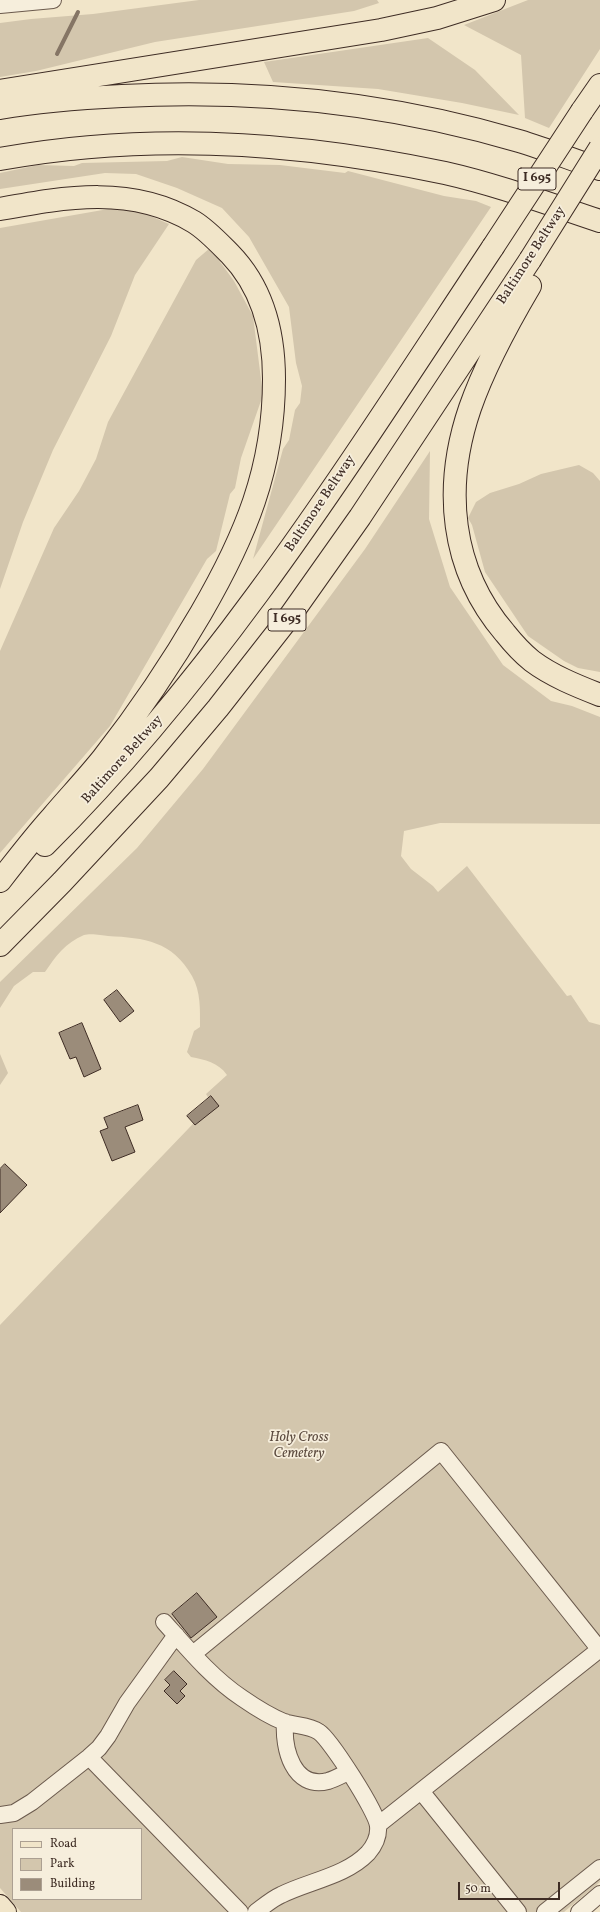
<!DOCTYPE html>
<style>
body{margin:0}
#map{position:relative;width:600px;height:1912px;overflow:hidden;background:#f1e5c9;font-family:Vollkorn,serif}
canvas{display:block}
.legend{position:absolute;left:12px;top:1828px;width:130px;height:72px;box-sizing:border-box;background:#f6eedc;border:1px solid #aca092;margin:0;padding:5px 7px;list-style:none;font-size:12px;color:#3e2c24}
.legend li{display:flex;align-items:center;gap:8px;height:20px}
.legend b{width:20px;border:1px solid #aca092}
.scale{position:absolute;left:458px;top:1882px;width:102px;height:18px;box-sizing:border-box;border:2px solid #3e2c24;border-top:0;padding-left:5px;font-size:12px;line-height:14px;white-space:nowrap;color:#3e2c24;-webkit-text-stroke:3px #f6eedc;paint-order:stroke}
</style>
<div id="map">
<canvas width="600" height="1912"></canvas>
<ul class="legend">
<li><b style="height:5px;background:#f1e5c9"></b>Road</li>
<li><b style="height:11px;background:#d3c6ad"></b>Park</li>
<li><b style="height:11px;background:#9b8c7a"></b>Building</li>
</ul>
<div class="scale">50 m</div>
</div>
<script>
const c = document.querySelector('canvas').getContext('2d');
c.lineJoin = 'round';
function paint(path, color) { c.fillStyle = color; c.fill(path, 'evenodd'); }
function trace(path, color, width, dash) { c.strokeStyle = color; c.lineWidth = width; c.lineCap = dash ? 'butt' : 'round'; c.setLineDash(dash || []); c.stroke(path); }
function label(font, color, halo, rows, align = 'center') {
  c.font = font + ' Vollkorn,serif'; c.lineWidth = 3.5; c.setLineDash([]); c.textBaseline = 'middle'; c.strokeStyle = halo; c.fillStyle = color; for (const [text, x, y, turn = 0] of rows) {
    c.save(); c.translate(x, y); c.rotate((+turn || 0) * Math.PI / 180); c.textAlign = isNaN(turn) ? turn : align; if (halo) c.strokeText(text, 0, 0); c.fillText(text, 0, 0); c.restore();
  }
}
const green = new Path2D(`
 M199,0H377L379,3L354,11L155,42L36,71L0,77V23L31,19L93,14Z
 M528,0H600V49L549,128L525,118L521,55L464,25Z
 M428,38L475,70L519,115L462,103L378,89L273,82L264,62Z
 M182,157L228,164L280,165L345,173L348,171L444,196L476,201L491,207L253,559L283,449L289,440L295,410L300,403L302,386L296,363L289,307L249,237L222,208L177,188L136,174L105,173L0,189V173L38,165L74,166L82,163L167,161Z
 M123,204L169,224L135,275L111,336L53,450L23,522L0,589V228L114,208Z
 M210,248L234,281L253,316L263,395L241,458L235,488L230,494L216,551L207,559L110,726L0,853V651L54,528L79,491L96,459L108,422L196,260Z
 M430,451L429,519L450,587L503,665L551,701L572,706L600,717V824L440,823L404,831L401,856L411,869L433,886L438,892L467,866L567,996L571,995L589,1022L600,1025V1882L564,1912H21L0,1888V1325L212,1104L206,1094L227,1075C218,1062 205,1060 191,1057L187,1052L194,1031L200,1027C200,1010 201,992 192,976C172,941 145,938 108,936C102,935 90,933 84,935C65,943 56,956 45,972H33L14,986L0,1008V982L137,848L203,769L365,549ZM13,1829H141V1899H13Z
 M579,465L593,473L600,481V672L578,668L564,661L528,636L485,572L472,525L468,518L476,502L490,493L519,484L541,474Z
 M0,1054L8,1073L0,1085Z`);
const stream = new Path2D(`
 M57,54L78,12`);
const building = new Path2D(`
 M117,990L134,1011L120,1022L104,1000Z
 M82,1023L101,1069L84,1077L76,1057L70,1059L59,1033Z
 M211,1096L219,1106L195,1125L187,1116Z
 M138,1105L143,1120L125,1127L135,1152L112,1161L100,1131L108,1128L104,1118Z
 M5,1164L27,1185L0,1213V1169Z
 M197,1593L217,1617L191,1638L172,1614Z
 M174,1671L187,1684L180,1691L185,1696L177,1704L164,1691L170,1685L165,1680Z`);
const minor = new Path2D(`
 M0,5L53,0
 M164,1622C188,1649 212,1678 242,1698C255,1707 269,1716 284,1722C295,1726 309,1725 319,1732C330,1739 377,1812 378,1826C379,1836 374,1846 368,1853C346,1876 309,1881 281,1895C272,1899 264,1906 256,1912
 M193,1654L441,1451L600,1650
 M285,1722C283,1748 293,1790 328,1781C335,1779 342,1775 348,1772
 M89,1757L240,1912
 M421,1791L518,1912
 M0,1815L14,1813L32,1802L89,1757L99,1748L108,1736L127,1703L176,1635
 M378,1825L600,1649
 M545,1912L600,1868
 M579,1912L600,1894`);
const major = new Path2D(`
 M0,1905L6,1912`);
const highway = new Path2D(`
 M0,91L381,30L437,18L494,0
 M0,108C40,101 81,98 122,96C256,89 390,103 519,141C546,149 573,160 600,169
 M582,111L600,85
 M0,159C146,132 300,142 445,173C498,185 549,204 600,221
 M0,209C66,197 132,185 194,222C207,230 219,243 230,254C263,288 274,334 274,379C274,469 245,537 201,613C172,663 139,712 103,758C87,778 69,797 52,817C34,837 17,859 0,881
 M530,286C507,325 485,365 470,408C443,487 450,569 505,633C513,643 522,653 532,661C552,676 577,686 600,695
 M45,845C223,668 355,455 493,247
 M0,945L62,882L159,778L218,708L290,616L360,517L530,260`);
const highwayBridge = new Path2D(`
 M493,247L582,111
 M530,260L600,148`);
const shields = [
 [537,179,38],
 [287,620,38]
];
const shieldNames = [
 ["I 695",537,179],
 ["I 695",287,620]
];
const streetNames = [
 ["Baltimore Beltway",532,256,-57],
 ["Baltimore Beltway",321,504,-56],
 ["Baltimore Beltway",123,760,-48]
];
const parkNames = [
 ["Holy Cross",299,1438],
 ["Cemetery",299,1454]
];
paint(green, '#d3c6ad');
trace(stream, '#857565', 4);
paint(building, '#9b8c7a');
trace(building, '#3e2c24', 1);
trace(minor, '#6b5a4d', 18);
trace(major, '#3e2c24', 22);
trace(highway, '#3e2c24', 24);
trace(minor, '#f6eedc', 16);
trace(major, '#f1e5c9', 20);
trace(highway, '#f1e5c9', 22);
trace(highwayBridge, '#3e2c24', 24, []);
trace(highwayBridge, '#f1e5c9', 22);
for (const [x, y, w] of shields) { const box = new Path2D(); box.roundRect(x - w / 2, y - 11, w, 22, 3); c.fillStyle = '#f6eedc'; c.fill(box); trace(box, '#3e2c24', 1); }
label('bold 13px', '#3e2c24', null, shieldNames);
label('14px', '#3e2c24', '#f6eedc', streetNames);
label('italic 14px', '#5c4b3f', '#f6eedc', parkNames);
</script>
